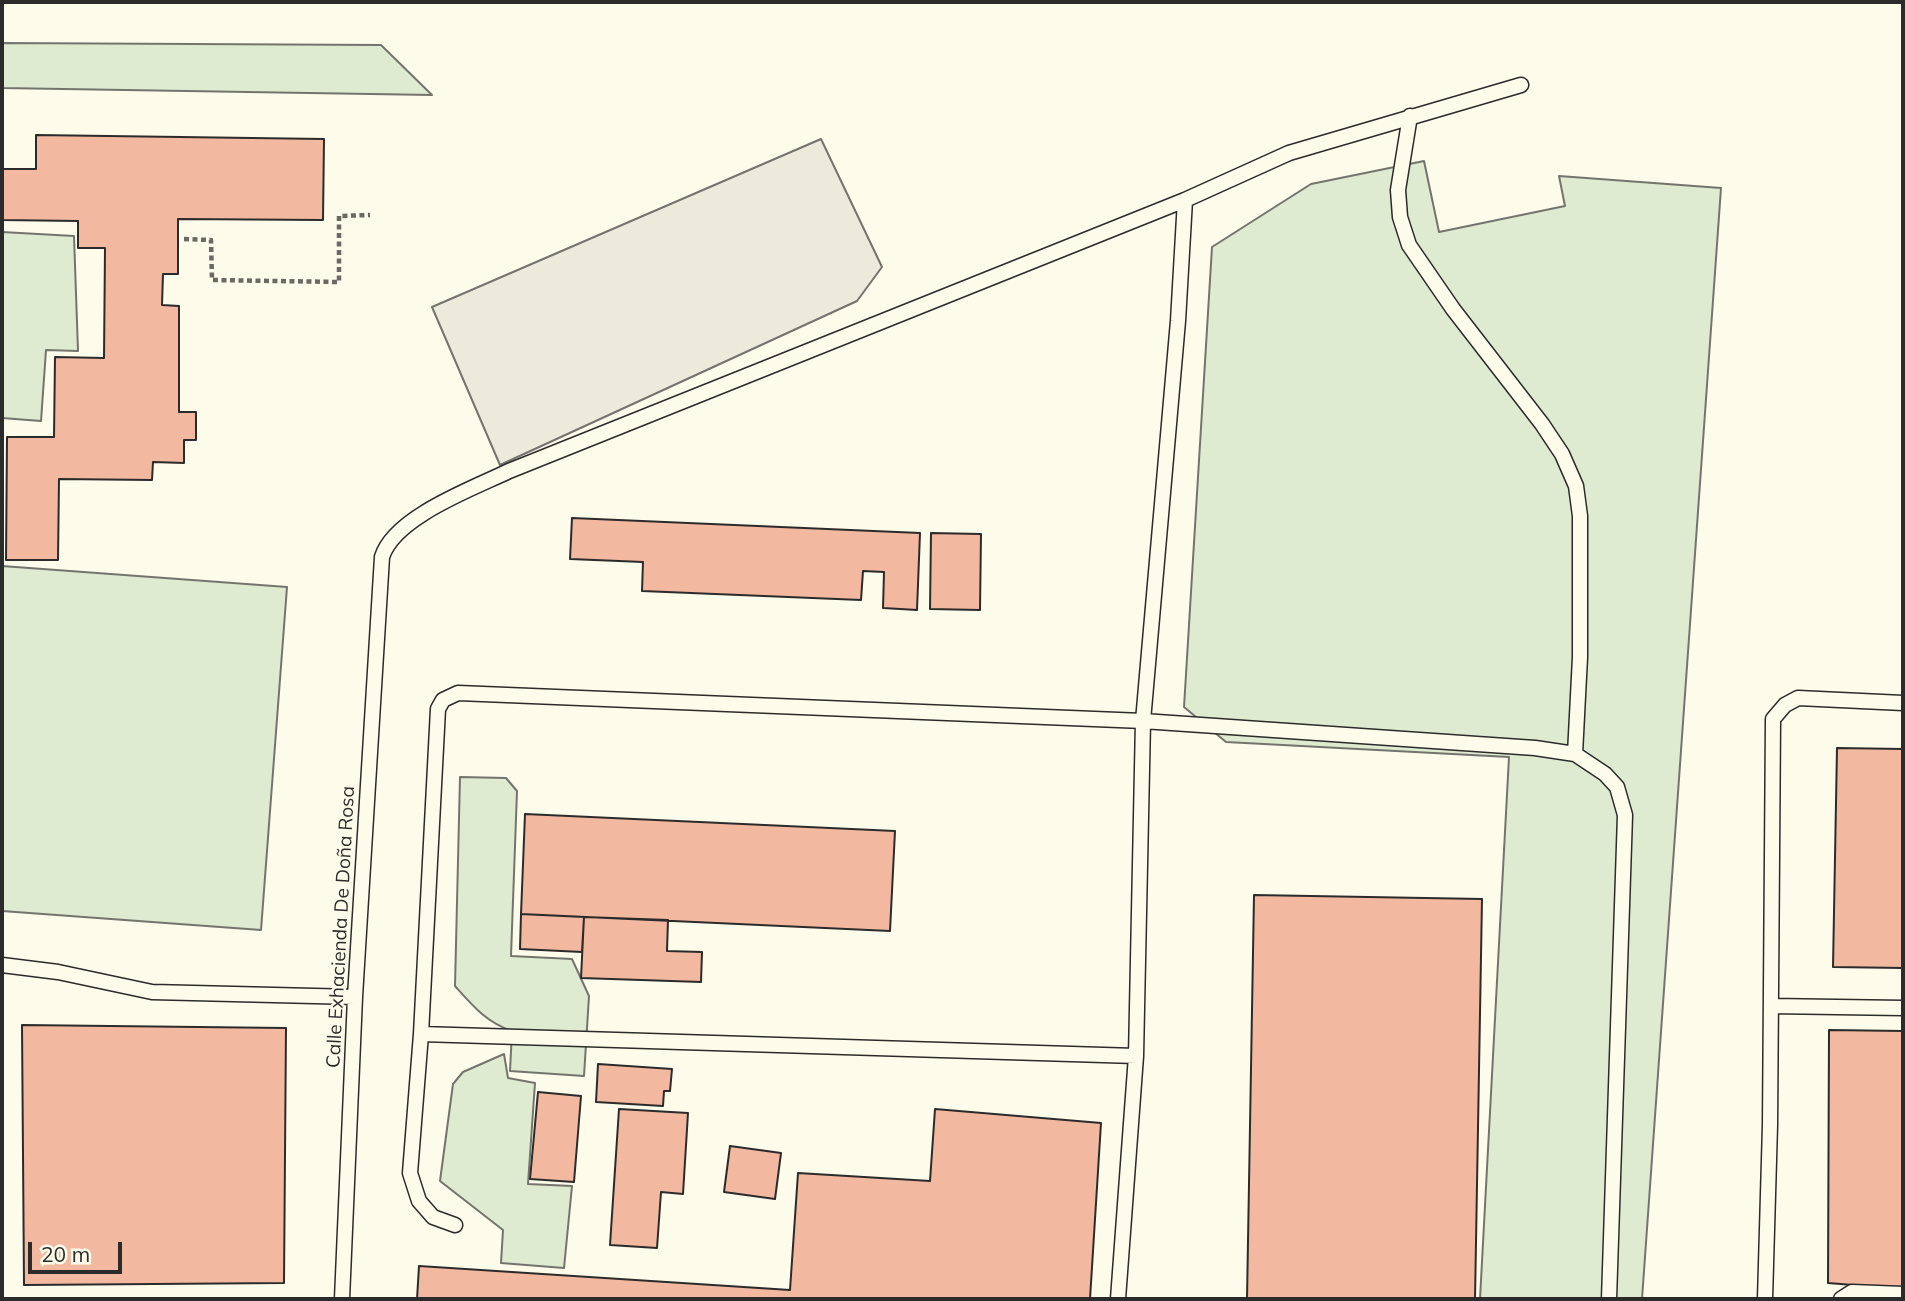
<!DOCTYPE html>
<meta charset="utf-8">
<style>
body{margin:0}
#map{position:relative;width:1905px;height:1301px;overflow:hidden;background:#fdfbea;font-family:Mulish,sans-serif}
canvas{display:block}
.frame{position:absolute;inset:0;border:4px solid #2b2b2b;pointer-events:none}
.scale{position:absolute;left:28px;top:1242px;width:94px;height:32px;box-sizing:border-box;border:4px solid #2b2b2b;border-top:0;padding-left:9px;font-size:21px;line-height:24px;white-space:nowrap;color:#2b2b2b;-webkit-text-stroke:5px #fdfbea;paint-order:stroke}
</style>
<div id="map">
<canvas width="1905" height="1301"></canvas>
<div class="frame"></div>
<div class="scale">20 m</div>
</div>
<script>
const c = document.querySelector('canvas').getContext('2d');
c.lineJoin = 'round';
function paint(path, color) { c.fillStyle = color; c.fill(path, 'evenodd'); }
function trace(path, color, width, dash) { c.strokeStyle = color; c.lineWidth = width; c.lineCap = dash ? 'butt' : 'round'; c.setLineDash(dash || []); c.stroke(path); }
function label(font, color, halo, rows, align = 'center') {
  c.font = font + ' Mulish,sans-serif'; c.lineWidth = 5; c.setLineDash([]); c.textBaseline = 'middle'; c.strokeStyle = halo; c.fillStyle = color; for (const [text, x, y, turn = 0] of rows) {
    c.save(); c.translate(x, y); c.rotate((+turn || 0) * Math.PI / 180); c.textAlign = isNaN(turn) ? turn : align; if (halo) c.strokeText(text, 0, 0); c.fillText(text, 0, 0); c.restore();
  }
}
const green = new Path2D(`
 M2,43L381,45L432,95L2,88Z
 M1424,161L1439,232L1565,206L1559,176L1721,188L1642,1299H1480L1509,757L1226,742L1184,707L1212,247L1311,184Z
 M2,232L74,236L78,351L46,350L41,421L2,418Z
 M2,566L287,587L261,930L2,911Z
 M460,777L506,778L517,791L511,956L572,959L589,996L584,1076L510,1071L512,1031C486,1022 473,1006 455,986Z
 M504,1054L508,1078L535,1083L528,1184L572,1186L564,1268L501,1263L503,1230L440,1181L453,1084L463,1072Z`);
const parking = new Path2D(`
 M821,139L882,267L857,301L500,465L432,307Z`);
const building = new Path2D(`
 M36,135L324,139L323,220L178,219V274H163L162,305L179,306V412H196V440H184V463L153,462L152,480L59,479L58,560H6L7,437H54L55,357L104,358L105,248H78V221L2,220V169H36Z
 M572,518L920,533L917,610L883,608L884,572L863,571L861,600L642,591L643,562L570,559Z
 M931,533L981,534L980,610L930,609Z
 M1837,748L1903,749V968L1833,967Z
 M525,814L895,831L890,931L521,914Z
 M1254,895L1482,899L1475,1299H1247Z
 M521,914L584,917L582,952L520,949Z
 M584,917L668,920L667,951L702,952L701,982L581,978Z
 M22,1025L286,1028L284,1283L24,1285Z
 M1829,1030L1903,1031V1289L1828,1283Z
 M598,1064L672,1069L670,1091H664L663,1106L596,1102Z
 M538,1092L581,1096L574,1182L530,1179Z
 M619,1109L688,1113L683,1194L661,1192L657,1248L610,1245Z
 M935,1109L1101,1123L1090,1299H417L419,1266L790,1290L798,1173L930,1181Z
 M730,1146L781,1153L775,1199L724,1192Z`);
const path = new Path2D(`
 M184,239L211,240L212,280L339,282V216L370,215`);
const service = new Path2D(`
 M1410,116L1398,190L1400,217L1409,245L1453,309L1542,424L1562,454L1576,486L1580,516V657L1575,754
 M2,965L58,972L152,992L355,997
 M1771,1006L1903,1008
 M421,1034L1136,1056
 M455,1225L433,1217L419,1201L410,1173L421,1034L438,709L443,700L458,693L1143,721L1535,748L1575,754L1605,774L1617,787L1625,815L1609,1299
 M342,1299L355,997L382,557C394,517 474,488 509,471L1185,200L1289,153L1521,85
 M1118,1299L1136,1056L1143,721L1178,321L1185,200
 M1765,1299L1770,1125L1773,719L1785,705L1798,698L1903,703
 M1841,1299L1852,1292L1903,1294`);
const streetNames = [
 ["Calle Exhacienda De Doña Rosa",341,927,-87]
];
paint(green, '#deebd1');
trace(green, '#74746e', 2);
paint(parking, '#eceadb');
trace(parking, '#74746e', 2);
paint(building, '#f2b8a0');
trace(building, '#2b2b2b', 2);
trace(service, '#2b2b2b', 17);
trace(path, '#6a6964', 4.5, [5, 3.5]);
trace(service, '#fdfbea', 14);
label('19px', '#2b2b2b', '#fdfbea', streetNames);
</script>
